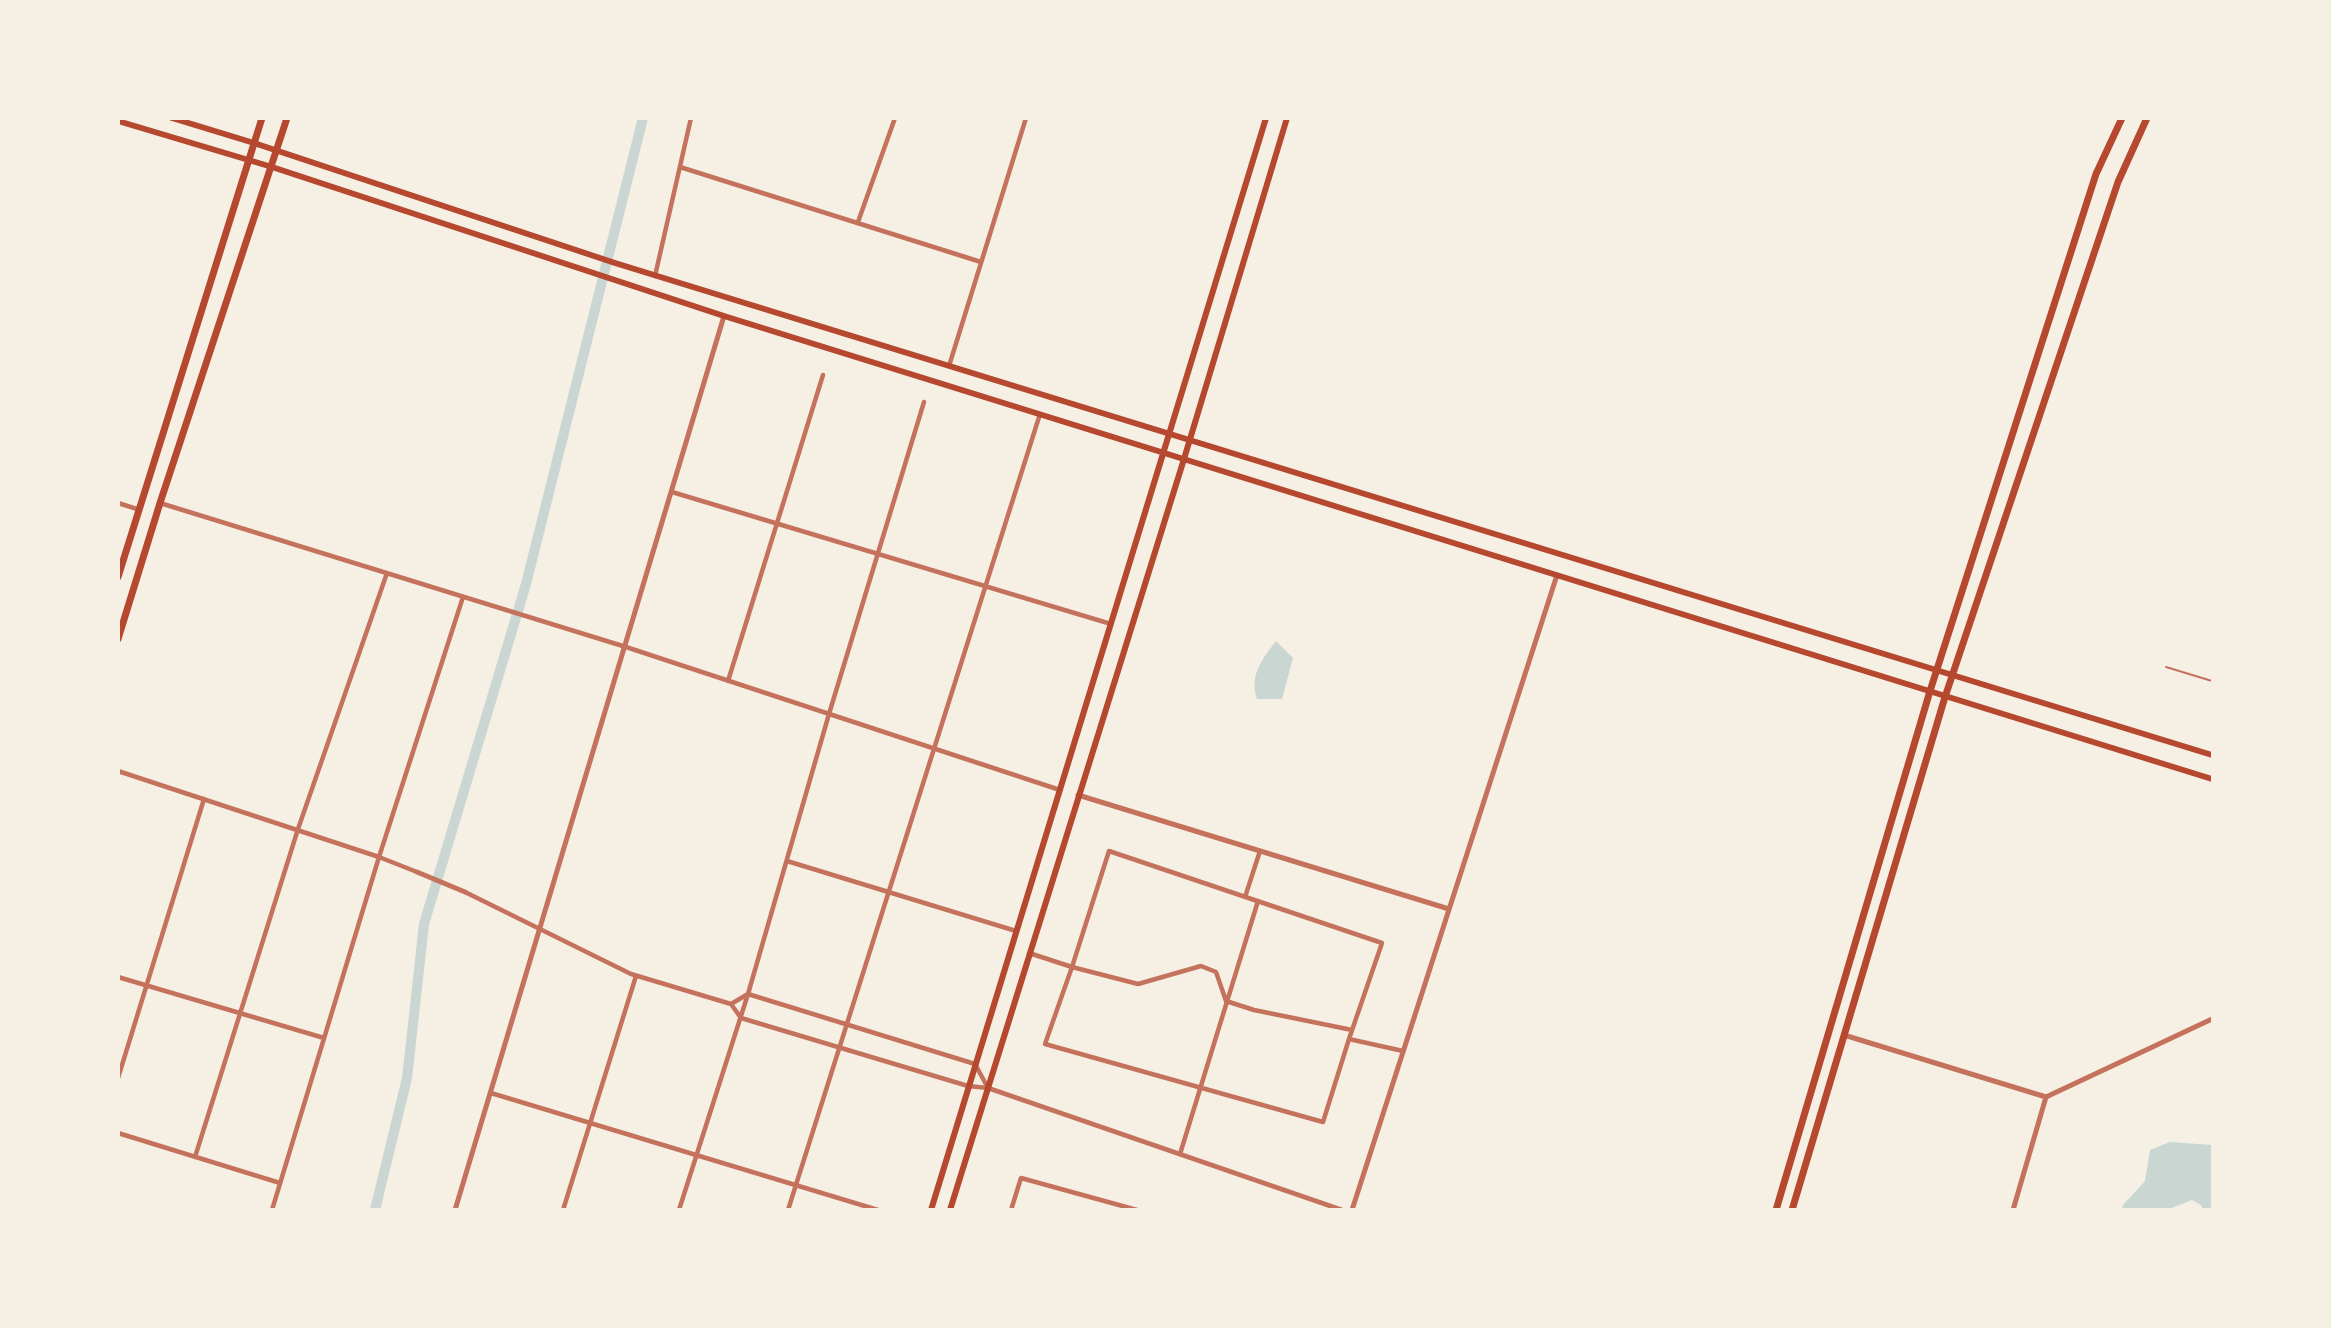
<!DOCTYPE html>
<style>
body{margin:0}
#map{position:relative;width:2331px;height:1328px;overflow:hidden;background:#f6efe4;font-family:"Public Sans",sans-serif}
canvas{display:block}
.frame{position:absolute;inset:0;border:120px solid #f6efe4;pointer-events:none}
</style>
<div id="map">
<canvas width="2331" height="1328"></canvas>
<div class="frame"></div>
</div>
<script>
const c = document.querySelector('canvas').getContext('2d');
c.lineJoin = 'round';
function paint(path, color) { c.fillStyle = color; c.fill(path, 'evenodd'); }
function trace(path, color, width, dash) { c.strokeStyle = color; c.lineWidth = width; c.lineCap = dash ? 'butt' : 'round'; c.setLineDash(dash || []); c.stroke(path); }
const water = new Path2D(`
 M1276,641L1293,658L1282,699H1257C1249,676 1262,659 1276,641Z
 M2170,1142L2212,1145V1209H2203L2201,1205L2192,1200L2169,1209H2122L2123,1205L2145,1181L2150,1150Z`);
const canal = new Path2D(`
 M375,1210L407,1078L424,924L526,584L643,118`);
const service = new Path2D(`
 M2166,667L2212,681`);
const minor = new Path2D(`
 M680,167L981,262
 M858,222L895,118
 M655,276L691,118
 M949,366L1026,118
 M672,492L1111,624
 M118,503L137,509
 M160,503L626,647L1060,790
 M728,681L823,375
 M118,771L379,857L417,872
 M787,861L1016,931
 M465,892L631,974L731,1004L741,1018L968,1086L988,1088
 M1245,897L1260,851
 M1029,953L1072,967L1109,851L1382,943L1349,1039L1403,1051
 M118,977L324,1038
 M731,1004L748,994L975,1064L988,1088
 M1349,1039L1323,1122L1045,1044L1072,967L1138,984L1201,966L1216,972L1226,1001L1254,1010L1352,1030
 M118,1078L204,799
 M491,1093L878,1210
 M118,1133L280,1183
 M1180,1154L1258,901
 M195,1157L298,829L387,573
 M272,1210L379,857L463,597
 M563,1210L636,976
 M679,1210L748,994L829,714L924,402
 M788,1210L1040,414
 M1011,1210L1021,1178L1137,1210`);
const tertiary = new Path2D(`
 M1078,795L1449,909
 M417,872L465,892
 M1844,1035L2046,1097
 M988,1088L1342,1210
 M455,1210L724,316
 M1352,1210L1557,575
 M2013,1210L2046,1097L2212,1019`);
const secondary = new Path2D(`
 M172,118L254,143L615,263L2212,755
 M118,121L272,167L724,316L2212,779
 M931,1210L1266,118
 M950,1210L1184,459L1287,118`);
const primary = new Path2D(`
 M118,577L262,118
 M118,639L160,503L287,118
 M1776,1210L1930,691L2096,174L2122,118
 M1792,1210L1945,697L2118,182L2147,118`);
paint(water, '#c9d6d2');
trace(canal, '#c9d6d2', 10);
trace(service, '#c5725c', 2);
trace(minor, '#c5725c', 4.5);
trace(tertiary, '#c5725c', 5);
trace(secondary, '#b5482f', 6);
trace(primary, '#b5482f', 7);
</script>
